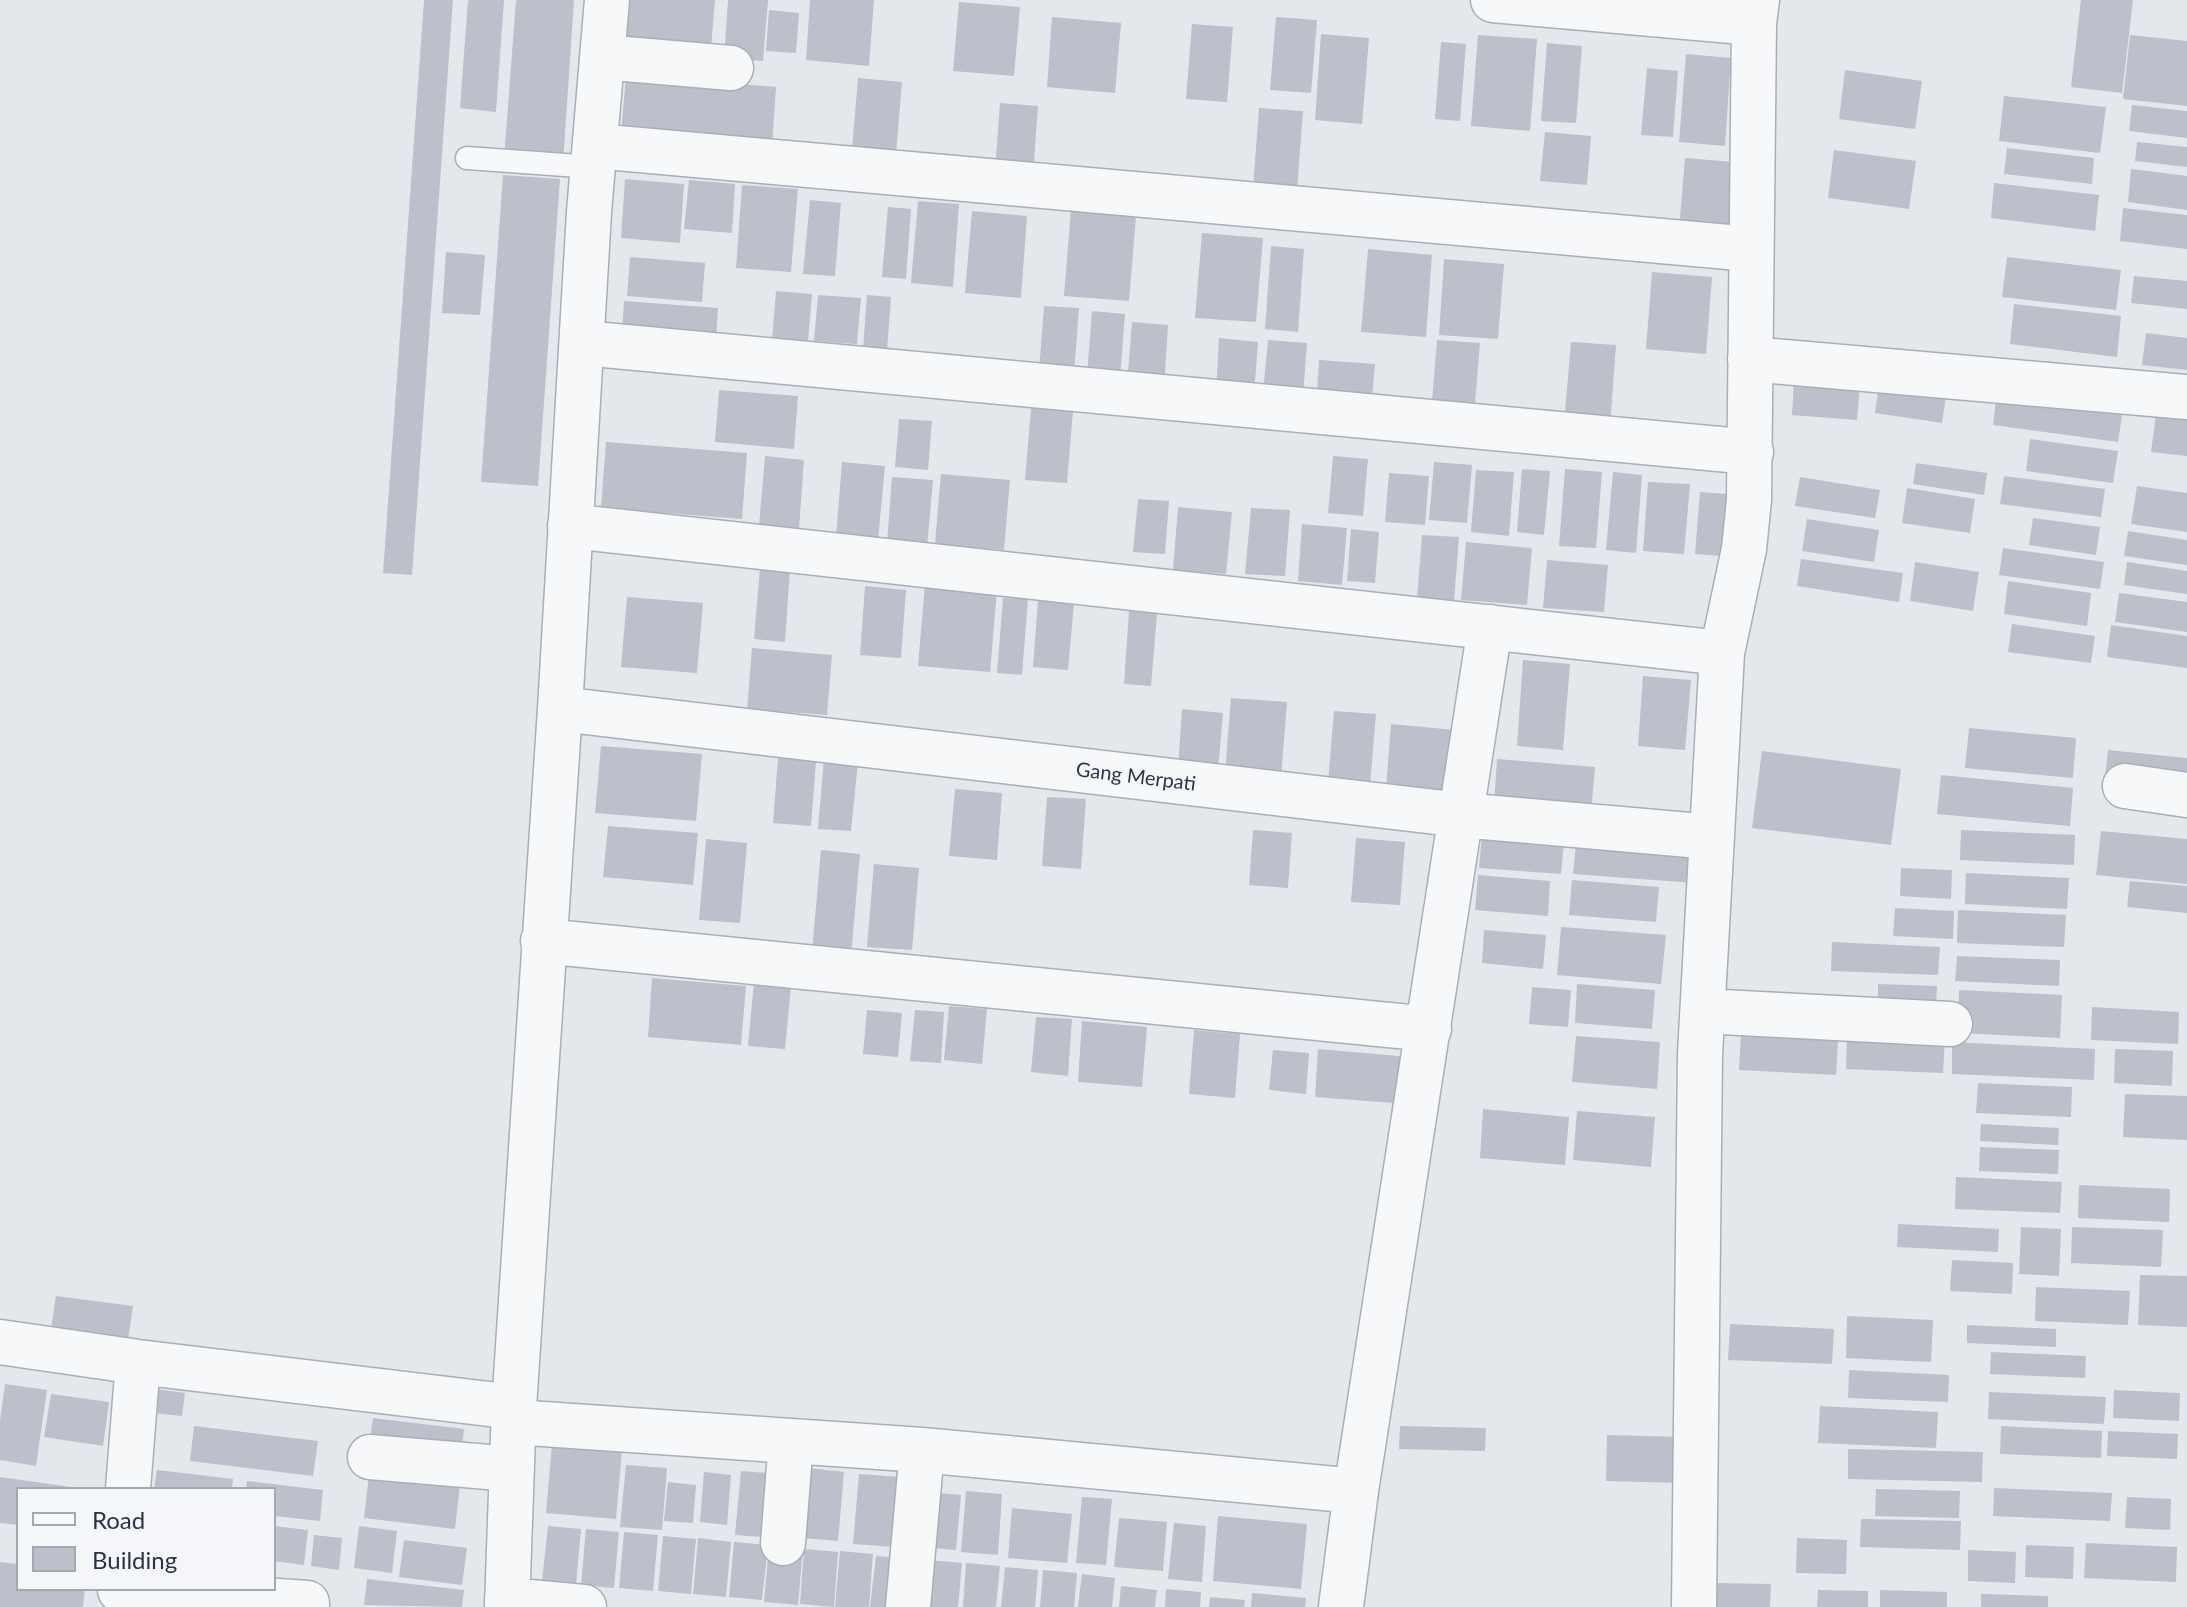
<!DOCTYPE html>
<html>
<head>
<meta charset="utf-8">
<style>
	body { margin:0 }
	#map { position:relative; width:2187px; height:1607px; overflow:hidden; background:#e4e7ec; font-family:Lato,sans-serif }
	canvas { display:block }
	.legend { position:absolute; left:16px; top:1487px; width:260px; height:104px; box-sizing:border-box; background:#f4f6f9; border:2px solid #a4a8b1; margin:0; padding:10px 14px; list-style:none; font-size:24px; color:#2b3445 }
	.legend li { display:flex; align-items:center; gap:16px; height:40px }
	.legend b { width:40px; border:2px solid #a4a8b1 }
</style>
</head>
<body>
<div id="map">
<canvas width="2187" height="1607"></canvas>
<ul class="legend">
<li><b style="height:10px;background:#f7f8fa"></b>Road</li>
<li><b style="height:22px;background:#bbc0ca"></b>Building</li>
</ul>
</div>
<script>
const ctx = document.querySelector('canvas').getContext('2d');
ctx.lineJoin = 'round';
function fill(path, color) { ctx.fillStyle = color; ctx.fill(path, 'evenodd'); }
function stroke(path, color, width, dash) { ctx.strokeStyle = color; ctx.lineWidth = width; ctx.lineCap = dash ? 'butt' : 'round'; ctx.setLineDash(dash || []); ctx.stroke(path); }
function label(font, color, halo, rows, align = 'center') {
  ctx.font = font + ' Lato,sans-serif'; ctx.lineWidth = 6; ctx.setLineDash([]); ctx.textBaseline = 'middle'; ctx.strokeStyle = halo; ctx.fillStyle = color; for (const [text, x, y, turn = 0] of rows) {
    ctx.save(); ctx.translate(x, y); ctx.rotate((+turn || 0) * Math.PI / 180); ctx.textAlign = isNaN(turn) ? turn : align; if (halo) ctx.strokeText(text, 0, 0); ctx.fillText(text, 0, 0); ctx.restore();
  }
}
fill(new Path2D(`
	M424 0H453L412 575 383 573Z
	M468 0H504L496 112 460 108Z
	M516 0H574L563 163 504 159Z
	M620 0H715L711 48 617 40Z
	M728 0H768L763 61 724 58Z
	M810 0H874L869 66 806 60Z
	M2081 0H2133L2122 93 2071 87Z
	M959 2 1020 7 1014 76 953 71Z
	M769 10 799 13 796 53 766 51Z
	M1052 17 1121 23 1115 93 1047 87Z
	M1276 17 1317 20 1311 93 1270 90Z
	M1192 24 1233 27 1227 102 1186 99Z
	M1321 34 1369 38 1362 124 1315 120Z
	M1478 35 1537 39 1530 131 1471 126Z
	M2130 35 2187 41V106L2123 99Z
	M1441 42 1466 44 1460 121 1435 119Z
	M1547 43 1582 46 1576 123 1541 121Z
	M1686 54 1731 58 1725 146 1679 142Z
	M1647 68 1678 71 1673 137 1641 135Z
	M1845 70 1922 81 1915 129 1839 119Z
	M626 75 776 87 772 147 621 135Z
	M858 78 902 82 895 165 851 161Z
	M2004 96 2106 107 2100 153 1999 141Z
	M1000 103 1038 106 1033 174 995 171Z
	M2132 105 2187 111V138L2129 131Z
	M1259 108 1303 111 1297 191 1253 188Z
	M1545 132 1591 136 1587 185 1540 181Z
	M2137 142 2187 147V167L2135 161Z
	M2007 148 2094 158 2092 184 2004 174Z
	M1834 150 1916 161 1909 209 1828 198Z
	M1685 158 1733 162 1728 234 1679 230Z
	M2131 169 2187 176V210L2128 202Z
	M503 175 560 179 538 486 481 482Z
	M625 179 684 184 680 243 621 238Z
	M689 180 735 184 732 233 684 229Z
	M1994 183 2099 195 2095 231 1991 218Z
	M742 185 798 189 791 272 736 268Z
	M810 200 841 203 835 276 803 274Z
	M918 201 959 204 953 287 911 283Z
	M888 207 911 209 906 279 882 277Z
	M2123 208 2187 215V249L2120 241Z
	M1071 210 1136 216 1129 301 1064 296Z
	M972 211 1027 216 1021 298 965 293Z
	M1202 233 1263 238 1256 322 1195 318Z
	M1271 246 1304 249 1298 332 1265 329Z
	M1368 249 1432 255 1426 337 1361 332Z
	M446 252 485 255 480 315 442 313Z
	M630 257 705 263 702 302 627 296Z
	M2007 257 2121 270 2116 310 2002 297Z
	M1444 259 1504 264 1498 339 1439 335Z
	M1652 272 1712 277 1706 354 1646 349Z
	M2134 276 2187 281V309L2131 303Z
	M776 291 812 294 807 353 771 351Z
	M818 295 861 298 857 344 814 341Z
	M867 295 891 297 887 351 863 349Z
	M624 301 718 308 716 342 622 335Z
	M2014 304 2121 316 2117 357 2010 344Z
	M1044 306 1079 308 1074 374 1039 371Z
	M1092 311 1125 314 1120 379 1087 376Z
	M1132 322 1168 325 1164 388 1127 385Z
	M2146 333 2187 338V370L2142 365Z
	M1219 338 1258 342 1254 395 1216 392Z
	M1268 340 1307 343 1303 396 1263 393Z
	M1437 340 1480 343 1475 404 1432 401Z
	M1571 342 1616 345 1610 427 1564 423Z
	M1319 360 1375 364 1372 399 1317 394Z
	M1880 378 1947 389 1942 423 1875 413Z
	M1794 379 1860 384 1857 420 1792 415Z
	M719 390 798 396 794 449 715 442Z
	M1997 391 2123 409 2118 442 1993 425Z
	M2157 406 2187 410V456L2151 452Z
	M1031 408 1073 411 1067 483 1025 480Z
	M899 419 932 421 928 470 895 467Z
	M2030 439 2118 451 2113 483 2026 471Z
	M606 442 747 453 742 519 601 508Z
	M765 456 804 460 799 529 759 526Z
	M1333 456 1368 459 1363 516 1328 513Z
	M842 462 885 466 878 540 836 537Z
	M1434 462 1472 465 1467 523 1429 520Z
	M1916 463 1987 473 1984 495 1913 484Z
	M1522 469 1550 471 1544 535 1517 532Z
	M1565 469 1602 472 1596 548 1559 546Z
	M1476 470 1514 472 1509 536 1471 532Z
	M1613 472 1642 475 1636 553 1606 550Z
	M1389 473 1429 476 1425 525 1385 522Z
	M941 474 1010 480 1004 550 935 544Z
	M2004 476 2105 489 2101 517 2000 504Z
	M892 477 933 480 927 547 887 543Z
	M1800 477 1880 490 1875 518 1795 506Z
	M1648 482 1690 484 1684 554 1643 551Z
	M2137 486 2187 493V532L2131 524Z
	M1907 488 1975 499 1970 533 1902 523Z
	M1700 492 1728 494 1723 556 1695 554Z
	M1138 499 1169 501 1165 554 1133 552Z
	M1178 507 1232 512 1226 574 1173 570Z
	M1251 508 1290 510 1285 576 1245 574Z
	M2033 518 2100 527 2096 555 2029 545Z
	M1807 519 1879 530 1874 562 1802 551Z
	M1302 524 1347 528 1342 585 1298 581Z
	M1351 529 1379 532 1375 583 1347 581Z
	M2128 531 2187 540V565L2124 556Z
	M1422 535 1459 537 1454 601 1417 598Z
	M1466 542 1532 548 1527 605 1461 600Z
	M2003 548 2104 562 2100 589 1999 575Z
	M1801 559 1903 573 1899 602 1797 586Z
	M1547 560 1608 565 1604 612 1543 608Z
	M1915 562 1979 572 1973 611 1910 601Z
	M2127 562 2187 571V594L2124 585Z
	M760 568 790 570 785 642 754 639Z
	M2008 581 2091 593 2087 626 2004 614Z
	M925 584 997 590 990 672 918 666Z
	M865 586 906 590 901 658 860 655Z
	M2119 593 2187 602V632L2115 622Z
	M627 597 703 603 697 673 621 667Z
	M1003 598 1028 599 1022 675 997 673Z
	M1038 600 1074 603 1068 670 1033 667Z
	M1129 611 1157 614 1151 686 1124 684Z
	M2012 624 2095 636 2091 663 2008 652Z
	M2111 625 2187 636V668L2107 657Z
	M752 648 832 655 827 715 747 709Z
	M1523 660 1570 664 1563 750 1517 746Z
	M1643 676 1691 680 1685 750 1638 746Z
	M1231 698 1287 702 1281 778 1225 773Z
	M1182 709 1223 713 1218 771 1178 768Z
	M1334 711 1376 714 1370 785 1328 782Z
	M1391 724 1456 730 1451 793 1386 788Z
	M1969 728 2076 738 2073 778 1965 768Z
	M601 746 702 754 696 821 595 813Z
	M2108 750 2187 758V787L2105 779Z
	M1762 751 1901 769 1891 845 1752 828Z
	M778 758 816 761 811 826 773 823Z
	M824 759 858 762 851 831 818 829Z
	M1497 759 1595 767 1591 813 1494 805Z
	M1941 775 2073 788 2070 826 1937 814Z
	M955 789 1002 793 997 860 949 856Z
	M1047 797 1086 799 1081 869 1042 866Z
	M608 826 698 833 693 885 603 877Z
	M1253 830 1292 833 1288 888 1249 885Z
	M1961 830 2075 835 2074 865 1960 860Z
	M2101 831 2187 839V884L2096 875Z
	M1482 834 1564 841 1561 874 1479 868Z
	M1356 838 1405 842 1400 905 1351 902Z
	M706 839 747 843 740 923 699 920Z
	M1576 844 1697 854 1694 883 1573 874Z
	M821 850 860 854 851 956 812 952Z
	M874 864 919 868 912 950 867 947Z
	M1901 868 1952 870 1951 899 1900 896Z
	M1966 873 2069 878 2067 909 1965 904Z
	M1478 875 1550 881 1548 916 1475 910Z
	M1572 880 1659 887 1656 922 1569 915Z
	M2130 881 2187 886V913L2127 907Z
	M1895 908 1954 911 1953 939 1893 936Z
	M1958 910 2066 915 2064 947 1957 943Z
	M1561 927 1666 935 1661 984 1557 975Z
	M1484 930 1546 935 1543 969 1482 963Z
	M1832 942 1940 947 1938 975 1831 971Z
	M1957 956 2060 960 2059 986 1955 981Z
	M652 978 746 986 741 1045 648 1037Z
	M754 982 791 985 785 1049 748 1046Z
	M1577 984 1655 990 1652 1029 1575 1023Z
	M1878 984 1937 986 1936 1006 1878 1003Z
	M1532 987 1571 990 1568 1027 1529 1024Z
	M1959 990 2062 995 2060 1038 1958 1033Z
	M949 1006 987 1009 982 1064 944 1060Z
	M2092 1007 2179 1012 2178 1044 2091 1040Z
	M867 1010 902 1013 898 1057 863 1054Z
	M915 1010 944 1012 941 1063 910 1061Z
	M1036 1017 1072 1019 1068 1076 1031 1072Z
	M1082 1021 1147 1027 1142 1087 1078 1082Z
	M1194 1030 1240 1034 1235 1098 1189 1094Z
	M1741 1035 1838 1039 1836 1075 1739 1070Z
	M1847 1035 1945 1039 1943 1073 1846 1069Z
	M1576 1036 1660 1042 1657 1089 1572 1082Z
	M1952 1042 2095 1049 2094 1080 1952 1074Z
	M1318 1049 1410 1057 1406 1104 1315 1097Z
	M2115 1049 2173 1051 2172 1086 2114 1083Z
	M1273 1050 1309 1053 1306 1094 1269 1090Z
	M1978 1083 2072 1087 2071 1117 1976 1113Z
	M2125 1094 2187 1096V1140L2123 1137Z
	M1483 1109 1569 1117 1565 1165 1480 1158Z
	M1577 1111 1655 1117 1651 1167 1573 1160Z
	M1981 1124 2059 1128 2058 1145 1980 1141Z
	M1980 1147 2059 1150 2058 1174 1979 1171Z
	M1956 1177 2062 1182 2060 1213 1955 1209Z
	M2079 1185 2170 1189 2169 1222 2078 1218Z
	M1898 1224 1999 1229 1998 1252 1897 1247Z
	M2021 1227 2061 1229 2059 1276 2019 1274Z
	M2072 1227 2163 1230 2161 1267 2071 1263Z
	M1952 1260 2013 1263 2012 1294 1950 1291Z
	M2140 1275 2187 1276V1327L2138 1325Z
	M2036 1287 2130 1291 2128 1325 2035 1321Z
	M56 1296 133 1306 127 1347 50 1336Z
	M1847 1316 1933 1320 1931 1362 1846 1358Z
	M1730 1324 1834 1329 1832 1364 1728 1360Z
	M1967 1325 2056 1329V1347L1967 1343Z
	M1991 1352 2086 1356 2085 1378 1990 1374Z
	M1849 1370 1949 1375 1948 1402 1848 1398Z
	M5 1384 47 1390 36 1466 0 1460V1421Z
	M155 1389 185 1393 182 1416 152 1413Z
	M2114 1390 2180 1393 2179 1421 2113 1418Z
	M1989 1392 2106 1397 2104 1424 1988 1419Z
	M51 1394 109 1402 103 1446 44 1437Z
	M1820 1406 1938 1412 1936 1448 1818 1443Z
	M373 1418 464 1429 461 1458 369 1447Z
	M194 1426 318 1441 313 1476 190 1461Z
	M1400 1426 1486 1428 1485 1451 1399 1449Z
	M2001 1426 2102 1431 2101 1458 2000 1454Z
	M2108 1431 2178 1434 2177 1459 2107 1456Z
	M1607 1435 1683 1437 1681 1483 1606 1481Z
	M552 1444 622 1450 616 1519 546 1513Z
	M1848 1449 1983 1452 1982 1482 1848 1479Z
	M626 1465 667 1468 662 1530 620 1527Z
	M808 1468 844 1472 838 1541 802 1538Z
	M157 1470 233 1479 232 1489H154Z
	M741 1471 780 1474 775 1538 735 1535Z
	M704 1472 731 1475 727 1525 700 1522Z
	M369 1474 460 1485 455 1529 364 1518Z
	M859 1474 914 1478 908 1548 853 1544Z
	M0 1477 71 1487 70 1489H18V1525L0 1523Z
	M247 1481 323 1490 320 1521 274 1516V1489H246Z
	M668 1482 696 1485 693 1523 664 1521Z
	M1994 1488 2112 1493 2110 1521 1993 1516Z
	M1876 1489 1960 1491 1959 1518 1875 1516Z
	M966 1491 1002 1494 998 1555 961 1552Z
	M928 1492 961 1495 956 1550 923 1547Z
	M1082 1497 1112 1499 1106 1565 1076 1563Z
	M2127 1497 2171 1499 2170 1530 2125 1528Z
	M1012 1508 1072 1514 1067 1563 1008 1558Z
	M1218 1516 1307 1524 1301 1589 1213 1581Z
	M1119 1518 1167 1522 1163 1571 1114 1567Z
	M1861 1519 1961 1521 1960 1550 1860 1547Z
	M1174 1523 1206 1526 1202 1582 1168 1579Z
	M274 1526 308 1530 304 1565 274 1561Z
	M359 1526 397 1531 392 1573 354 1568Z
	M548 1526 581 1529 576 1584 542 1581Z
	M586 1529 619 1532 614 1588 581 1585Z
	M624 1532 658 1535 653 1591 619 1588Z
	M314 1535 342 1538 339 1570 311 1566Z
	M663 1536 696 1539 691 1594 658 1591Z
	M698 1538 731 1542 726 1597 693 1594Z
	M1797 1538 1847 1540 1846 1574 1796 1573Z
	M404 1540 467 1548 462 1585 399 1577Z
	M734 1542 768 1545 762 1600 729 1597Z
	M2086 1543 2177 1547 2176 1582 2084 1578Z
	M2026 1545 2074 1547 2073 1579 2025 1577Z
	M769 1546 803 1549 798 1605 764 1602Z
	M804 1549 838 1552 834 1607 800 1604Z
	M1968 1550 2016 1552 2015 1583 1968 1581Z
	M840 1551 873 1554 869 1607H835Z
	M876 1556 909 1559 904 1607H870Z
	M928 1560 962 1563 958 1607H924Z
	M0 1562 18 1564V1589H85L83 1607H0Z
	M966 1563 1000 1566 996 1607H963Z
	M1005 1567 1038 1570 1035 1607H1001Z
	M1043 1570 1077 1573 1074 1607H1040Z
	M1082 1574 1115 1578 1112 1607H1078Z
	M367 1579 464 1590 462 1607 364 1605Z
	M1715 1583 1771 1584 1770 1607H1714Z
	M1121 1586 1157 1590 1155 1607H1119Z
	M1166 1589 1201 1592 1200 1607H1165Z
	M1818 1590 1868 1591V1607H1817Z
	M1880 1590 1947 1592V1607H1880Z
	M1252 1593 1306 1598 1305 1607H1251Z
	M1981 1594 2048 1596V1607H1981Z
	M1210 1597 1245 1600 1244 1607H1209Z`), '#bbc0ca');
const lane = new Path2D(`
	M467 158 593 167`);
const street = new Path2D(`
	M1493 0 1754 23
	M602 57 731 68
	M595 146 1751 249
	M583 343 1751 452
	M1750 359 2187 397
	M570 526 1722 653
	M560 709 1461 815 1712 837
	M2125 786 2187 795
	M543 941 1429 1029
	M1703 1011 1950 1024
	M0 1342 138 1362 514 1407
	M514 1422 922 1450 1356 1491
	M370 1457 512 1469
	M128 1489 138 1362
	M783 1543 791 1441
	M120 1590 307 1603
	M507 1600 584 1607
	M507 1607 514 1407 560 709 589 212 607 0
	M908 1607 922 1450
	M1341 1607 1356 1491 1490 627
	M1694 1607 1700 1054 1722 653 1744 549 1749 500 1754 23 1757 0`);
stroke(lane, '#a9aeb7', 25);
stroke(street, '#a9aeb7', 47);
stroke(lane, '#f7f8fa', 22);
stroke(street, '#f7f8fa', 44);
label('20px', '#2b3445', '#f4f6f9', [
	["Gang Merpati",1136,777,7]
]);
</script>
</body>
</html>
